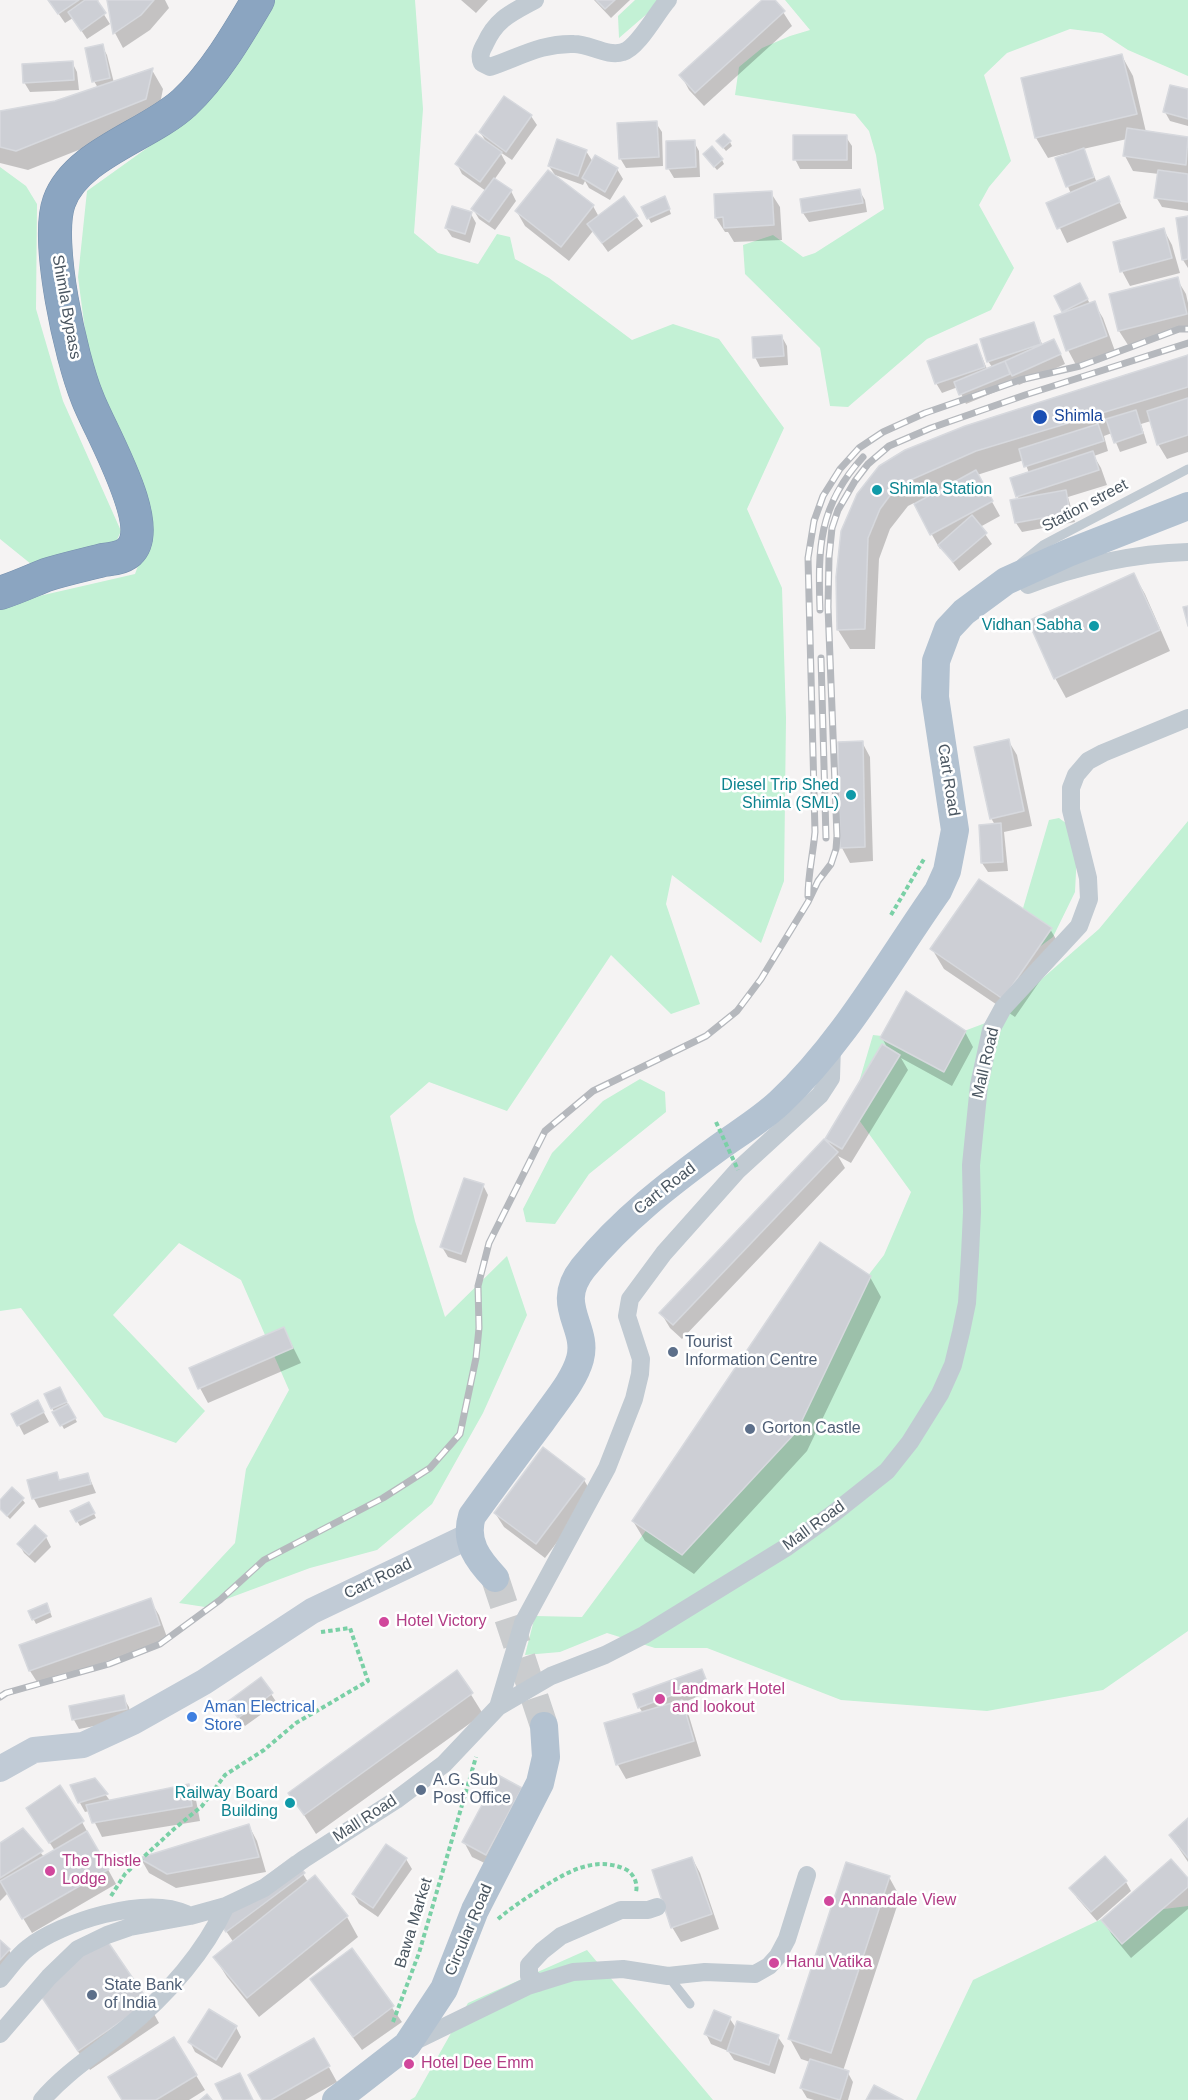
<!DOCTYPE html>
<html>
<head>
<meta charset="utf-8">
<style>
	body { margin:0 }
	canvas { display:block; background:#f5f3f3 }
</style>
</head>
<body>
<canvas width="1188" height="2100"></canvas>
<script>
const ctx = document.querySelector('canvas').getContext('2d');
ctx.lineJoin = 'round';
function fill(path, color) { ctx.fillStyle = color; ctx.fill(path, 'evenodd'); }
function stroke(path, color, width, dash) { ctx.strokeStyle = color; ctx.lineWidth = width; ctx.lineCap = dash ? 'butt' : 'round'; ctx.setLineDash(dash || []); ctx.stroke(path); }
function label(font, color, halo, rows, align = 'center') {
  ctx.font = font + ' Helvetica,sans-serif'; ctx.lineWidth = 5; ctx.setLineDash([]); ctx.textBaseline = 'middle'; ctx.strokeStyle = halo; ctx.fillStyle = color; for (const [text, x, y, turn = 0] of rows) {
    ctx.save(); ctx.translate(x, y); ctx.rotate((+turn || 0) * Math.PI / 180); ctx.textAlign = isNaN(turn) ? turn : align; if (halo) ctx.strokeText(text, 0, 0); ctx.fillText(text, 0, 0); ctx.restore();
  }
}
fill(new Path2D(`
	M267 0H415L423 109 414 233 438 253 478 264 497 234 510 237 515 259 549 278 632 340 673 324 719 339 784 428 747 509 782 588 786 718 784 881 761 943 672 875 666 904 700 1004 671 1014 611 955 507 1111 429 1082 390 1116 415 1221 445 1317 507 1256 527 1315 483 1413 432 1504 377 1550 310 1568 205 1607 179 1603 235 1543 246 1469 289 1390 241 1280 179 1243 113 1315 205 1411 176 1443 104 1417 21 1308 0 1311V605L135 574 151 530 92 384 78 277 87 191 175 128Z
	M635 0H663L619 38 618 16Z
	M785 0H1188V76L1128 50 1102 33 1070 29 1007 53 984 75 1011 161 989 187 979 205 1014 268 991 310 927 339 848 407 830 406 820 348 745 274 743 245 773 235 803 257 815 253 884 209 876 155 869 131 855 114 735 95 739 67 762 48 790 36 810 30Z
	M0 167 26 186 37 204 36 309 63 401 121 531 113 549 31 564 0 539Z
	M1059 818 1078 832 1075 892 1053 937 1016 964 1021 915 1049 820Z
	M1188 821V1631L1103 1690 987 1711 841 1700 707 1648H655L607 1633 560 1652 525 1655 535 1616 582 1617 656 1517 796 1369 884 1255 911 1192 851 1109 873 1035 935 1042 996 1019 1099 929Z
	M640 1079 665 1092 666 1112 589 1174 555 1224 526 1222 523 1209 552 1153 603 1101Z
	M1188 1906V2100H916L973 1980 1108 1916Z
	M587 1950 713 2100H410L415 2097 468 2003Z`), '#c3f1d5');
fill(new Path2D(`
	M49 0H99L96 2 110 24 87 39 73 18 65 23Z
	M106 0H165L169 8 150 30 123 48 115 33 108 0Z
	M461 0H488L476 13Z
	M594 0H630L611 18Z
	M764 0H773L783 12 792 26 704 106 689 90 681 75Z
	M102 46 107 55 114 83 152 70 163 89 157 119 28 170 0 163V112L55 102 98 88 94 81Z
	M1122 56 1133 76 1146 132 1188 138V211L1162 207 1156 197 1159 174 1133 171 1125 156 1127 139 1083 149 1097 183 1108 178 1127 218 1067 243 1048 203 1071 194 1057 159 1068 155 1067 153 1048 158 1036 138 1023 79Z
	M72 62 77 72 79 90 30 92 24 82Z
	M1188 91V126L1170 121 1165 112Z
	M531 116 537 125 512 160 500 152 506 163 494 180 511 191 516 201 495 230 479 219 473 209 486 191 462 174 457 164 487 143 480 132Z
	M656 123 662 132 663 166 626 168 620 158Z
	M846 137 852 146V169H800L795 159Z
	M694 142 699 151 700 177 674 178 668 168Z
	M730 142 732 146 726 151 721 145Z
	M586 151 593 162 617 169 623 179 610 200 589 188 585 181 583 185 555 175 549 166Z
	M707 158 722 160 724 164 717 170Z
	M859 190 865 200 867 212 809 222 803 213Z
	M771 193 780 207 782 240 734 242 728 232H725L716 218Z
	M623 198 643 226 608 252 593 231 569 261 525 226 517 212 593 206 599 217Z
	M667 203 671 214 651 223 643 207Z
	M471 214 476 223 470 243 452 237 446 228Z
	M1188 218V268L1183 260Z
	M1164 230 1172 245 1180 273 1130 286 1122 271Z
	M1177 279 1186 294 1188 303V330L1128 345 1119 331 1111 295Z
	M1085 294 1090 304 1094 303 1103 318 1115 351 1076 365 1068 350 1064 314 1056 296Z
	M1033 323 1043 346 1059 350 1065 364 1019 385 1017 383 966 404 958 387 942 393 936 383 977 345 987 369 992 367 988 361Z
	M782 337 787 346 788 365 760 367 755 357Z
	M1188 357V452L1167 459 1158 444 1151 421 1141 424 1147 443 1120 452 1112 433 1104 436 1108 451 1094 456 1101 468 1107 485 1068 497 1075 522 1022 532 1016 523 1012 501 1020 500 1017 496 1029 473 1024 460 977 475 1000 516 980 527 992 544 959 571 942 548 940 549 914 503 908 506 890 529 879 559 875 649H850L838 630 843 532 965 427 1028 406Z
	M1134 575 1145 594 1170 651 1066 698 1055 678Z
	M1008 740 1017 755 1032 826 1004 832 1008 871 988 872 982 863 995 825 991 818Z
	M862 742 870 757 873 861 850 863 842 848Z
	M1050 929 1062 949 1015 1017 944 969 932 949Z
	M965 1032 973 1047 952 1086 901 1058 908 1070 851 1163 838 1156 845 1168 682 1339 670 1328 661 1313 830 1145 826 1139 888 1049 882 1038Z
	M483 1185 488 1195 466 1263 448 1257 442 1247Z
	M870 1277 881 1297 807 1451 694 1574 645 1541 633 1521Z
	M284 1329 301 1363 208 1403 200 1388Z
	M62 1393 77 1422 64 1429 52 1408Z
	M43 1411 49 1422 24 1435 13 1414Z
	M56 1474 60 1481 88 1474 96 1493 39 1508 34 1499 29 1481Z
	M584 1480 593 1495 545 1558 504 1527 495 1513Z
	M22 1499 25 1503 10 1519 0 1509V1502Z
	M89 1503 96 1518 80 1526 72 1512Z
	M46 1537 51 1547 35 1563 24 1553 19 1544Z
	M150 1600 159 1615 168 1640 39 1685 30 1671Z
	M49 1609 52 1617 36 1624 30 1612Z
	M702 1670 712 1691 682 1703 689 1716 701 1756 626 1779 618 1765 606 1724 643 1713 639 1707Z
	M457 1672 483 1714 316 1834 290 1793Z
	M271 1694 277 1703 245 1726 235 1712Z
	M123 1697 129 1707 131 1719 79 1729 74 1720Z
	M498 1777 529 1804 495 1868 472 1857 464 1842Z
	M94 1779 111 1802 188 1786 196 1800 200 1821 102 1837 89 1811 85 1812 80 1803 72 1785Z
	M1188 1820V1862L1170 1835Z
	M82 1822 116 1884 32 1933 8 1893 0 1901V1845L23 1830 44 1857 55 1851 37 1823Z
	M249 1826 257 1841 266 1872 176 1888 149 1873 141 1859Z
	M692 1858 700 1873 719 1929 681 1942 672 1927Z
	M406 1859 412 1869 378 1917 359 1904 353 1894Z
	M303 1874 308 1882 314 1877 347 1917 358 1937 259 2017 227 1977 215 1958 234 1943 216 1916Z
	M889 1877 900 1897 843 2071 848 2073 853 2082 848 2100H814L807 2098 801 2088 810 2062 801 2059 790 2039Z
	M1188 1881V1909L1131 1958 1112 1935 1103 1920Z
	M1126 1882 1131 1891 1097 1921 1077 1898 1071 1888Z
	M0 1942 9 1950 17 1965 0 1984Z
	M352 1950 402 2022 362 2050 321 1994Z
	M37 1988 148 2003 159 2023 90 2070Z
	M730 2019 736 2028 778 2037 784 2046 775 2074 734 2060 728 2051 711 2044 706 2034Z
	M236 2027 241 2037 222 2068 195 2052 190 2042Z
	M174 2039 205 2090 189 2100H123Z
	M314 2040 337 2082 305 2100H264Z`), '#0003');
const building = new Path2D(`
	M48 0H79L58 14Z
	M85 0H97L106 13 81 31 68 12Z
	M107 0H154L141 15 113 34Z
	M596 0H615L605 9Z
	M762 0H775L785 11 695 93 679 75Z
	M103 44 110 78 92 82 85 48Z
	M1122 54 1137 114 1035 138 1021 78Z
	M73 61 74 80 23 83 22 64Z
	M153 68 146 99 16 151 0 147V111L55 101Z
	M1170 85 1188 89V119L1163 112Z
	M504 96 532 115 506 152 479 132Z
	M657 121 659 157 619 159 617 123Z
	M1127 128 1188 137 1186 165 1123 156Z
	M476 134 502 152 480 182 455 164Z
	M724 134 731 141 723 148 716 141Z
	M793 135H847V160H793Z
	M557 139 587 150 578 176 548 166Z
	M695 140 696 167 666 169V141Z
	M712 146 723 159 714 167 703 154Z
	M1084 148 1094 177 1066 187 1055 158Z
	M595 155 618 168 605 192 582 178Z
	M548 170 594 205 561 247 515 211Z
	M1158 170 1188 174V202L1154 198Z
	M1109 176 1120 202 1057 229 1046 203Z
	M494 178 512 190 489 222 471 209Z
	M860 189 863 203 802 213 800 199Z
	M772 191 774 225 724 228 723 217 715 218 714 194Z
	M624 196 638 216 602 243 587 224Z
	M665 196 670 209 647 219 641 207Z
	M452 206 472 212 465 234 445 228Z
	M1188 216V259L1182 260 1176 218Z
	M1164 228 1172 258 1120 272 1113 242Z
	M1178 277 1187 314 1118 331 1109 294Z
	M1080 283 1088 299 1062 312 1054 296Z
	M1095 301 1107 336 1066 351 1054 316Z
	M1034 322 1041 344 987 362 980 339Z
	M782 335 784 356 753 358 752 337Z
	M1054 339 1061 354 1012 376 1005 361Z
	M977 344 985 367 935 384 927 361Z
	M1188 355V387L976 451 897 486 880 509 868 538 865 629 837 630 836 577 841 531 857 494 879 466 905 450 965 426Z
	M1005 361 1010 374 959 395 954 382Z
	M1188 398V435L1157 445 1147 411Z
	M1136 410 1143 433 1114 443 1106 419Z
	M1098 424 1104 441 1024 467 1019 449Z
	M1093 451 1099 470 1016 497 1010 478Z
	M976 470 993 501 930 535 914 504Z
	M1066 490 1070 513 1015 523 1010 500Z
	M972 515 987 533 953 562 938 545Z
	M1134 573 1160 630 1054 679 1028 621Z
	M1188 606V626L1183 607Z
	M1009 739 1024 811 990 819 974 747Z
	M863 741 865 847 840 848 838 742Z
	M1001 823 1003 862 981 863 979 825Z
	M979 879 1052 928 1003 999 930 949Z
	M906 991 966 1031 944 1072 880 1038Z
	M882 1044 900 1055 842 1149 825 1139Z
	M824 1139 838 1152 673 1325 659 1313Z
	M464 1178 484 1184 461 1254 440 1247Z
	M820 1242 871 1276 797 1431 682 1555 632 1521Z
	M284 1327 293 1348 198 1389 189 1368Z
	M60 1387 67 1402 51 1409 44 1394Z
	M38 1400 44 1412 17 1426 11 1414Z
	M68 1404 76 1418 60 1426 52 1412Z
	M543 1447 585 1479 536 1544 494 1513Z
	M57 1472 59 1480 88 1473 91 1484 32 1499 27 1480Z
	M12 1487 24 1498 7 1516 0 1509V1500Z
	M89 1502 95 1513 76 1522 70 1511Z
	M35 1525 47 1536 29 1555 17 1544Z
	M151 1598 160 1625 29 1671 19 1645Z
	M47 1603 50 1612 32 1620 28 1611Z
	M702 1669 707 1682 638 1708 633 1694Z
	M457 1670 473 1693 304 1815 288 1793Z
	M261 1677 273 1693 238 1718 227 1702Z
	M124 1695 127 1709 72 1720 69 1706Z
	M682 1700 694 1741 616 1765 604 1723Z
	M498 1775 522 1788 486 1855 462 1842Z
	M95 1778 108 1794 78 1803 70 1785Z
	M189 1784 192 1806 92 1823 86 1805Z
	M60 1785 84 1821 49 1843 26 1808Z
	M1188 1818V1858L1169 1835Z
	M249 1824 259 1857 167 1874 139 1858Z
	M23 1828 43 1851 0 1878V1843Z
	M87 1831 109 1869 22 1919 0 1881Z
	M386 1844 407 1858 373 1908 352 1894Z
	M1105 1856 1127 1881 1091 1912 1069 1888Z
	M292 1857 305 1873 226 1932 214 1916Z
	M692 1857 712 1914 671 1928 652 1870Z
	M1171 1859 1188 1878V1887L1122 1944 1101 1920Z
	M846 1862 890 1876 831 2053 788 2039Z
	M315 1875 348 1916 247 1998 213 1957Z
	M106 1939 149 2002 78 2051 35 1987Z
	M0 1940 10 1949 0 1960Z
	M352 1948 394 2006 353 2037 310 1979Z
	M209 2009 237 2026 216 2060 188 2042Z
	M714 2010 731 2017 721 2041 704 2034Z
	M737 2021 779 2035 769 2065 727 2051Z
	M174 2037 197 2075 156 2100H122L108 2077Z
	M314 2038 330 2066 271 2100H262L248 2075Z
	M810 2059 849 2071 840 2100 800 2088Z
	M240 2073 253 2100H223L215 2084Z
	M874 2085 903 2100H866Z
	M207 2094 212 2100H200Z`);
fill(building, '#cdcfd5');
stroke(building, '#d7d9de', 1.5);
stroke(new Path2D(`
	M495 1578 544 1726`), '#caccce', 28, [28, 14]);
const highway = new Path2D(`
	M0 593C16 588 31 581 46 575 65 569 84 565 103 560 112 559 122 558 129 552 158 526 98 428 87 397 71 358 45 241 59 202 76 154 148 136 184 103 214 75 238 34 258 0`);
stroke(highway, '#7690ad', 34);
stroke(new Path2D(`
	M891 915 924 859
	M111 1896 125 1874 174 1829 202 1806 225 1775 264 1750 296 1723 368 1681 350 1628 321 1632
	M498 1919C512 1907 528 1897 543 1887 569 1871 595 1856 625 1869 634 1873 638 1884 636 1892
	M393 2022 419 1953 476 1757`), '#7ad0a6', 4, [4.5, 3]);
stroke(new Path2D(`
	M1021 563 1043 545 1058 537 1188 469
	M668 1976 690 2004`), '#c1cad2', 9);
stroke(new Path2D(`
	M535 0C511 13 496 19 485 44 481 51 479 56 482 63L490 67C520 57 541 43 574 44 590 44 607 57 623 52 638 48 657 12 668 0
	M1028 585C1076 566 1137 553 1188 552
	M498 1707 523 1623 607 1468 634 1399 640 1374 641 1359 627 1316 630 1299 664 1253 738 1170 820 1095 831 1078 832 1046
	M0 1979C9 1969 17 1956 28 1948 61 1922 146 1895 186 1914
	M538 1983 529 1976V1965L542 1951 561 1936 621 1910H648L657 1907
	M0 2034 49 1977 78 1949 107 1935 130 1927 190 1916 226 1906 264 1888 304 1859 396 1800 444 1764 498 1707 551 1676 605 1655 644 1635 787 1547 834 1513 887 1471 910 1442 940 1394 953 1365 961 1332 967 1303 970 1255 972 1212 971 1165 979 1085 991 1030 1003 1008 1079 926 1089 899 1088 878 1071 810V788L1076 775 1088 761 1103 753 1188 718
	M411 2043 528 1986 573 1972 623 1969 668 1976 705 1972 755 1974 769 1966 778 1956 787 1939 807 1875
	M42 2100C65 2073 94 2055 122 2032 165 1997 202 1957 226 1906`), '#c1cad2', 18);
stroke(new Path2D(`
	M0 1769 34 1750 83 1745 133 1722 204 1682 312 1611 469 1536`), '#c1cbd6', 26);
stroke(new Path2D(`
	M495 1578C478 1560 464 1542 472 1516 495 1484 518 1453 542 1421 555 1402 574 1381 580 1359 589 1326 553 1306 583 1268 622 1220 669 1184 718 1148 739 1133 762 1119 780 1102 844 1042 888 962 938 891L947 871 955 830 935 697 936 661 948 629 964 612 1006 581 1068 553 1188 506
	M336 2100 407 2045 444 1989 475 1910 540 1783 546 1757 544 1726`), '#b3c2d1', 28);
stroke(highway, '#8ba5c1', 33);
const rail = new Path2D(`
	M820 610C818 548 818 506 863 457
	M821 658 826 838
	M808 896C808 875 813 854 815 832L808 558 814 521 823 496 840 469 859 448 883 432 925 413 1020 380 1080 366 1179 329H1188
	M0 1697 6 1693 109 1664 160 1644 220 1600 264 1560 383 1498 430 1468 460 1434 476 1358 479 1328 478 1286 489 1243 545 1131 593 1091 706 1036 737 1011 761 979 808 902 818 881 831 864 836 849 837 836 828 607 829 557 832 528 838 510 855 481 868 464 889 446 931 428 1025 395 1188 343`);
stroke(rail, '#b5b8bd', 7);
stroke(rail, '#fff', 4.5, [14]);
stroke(new Path2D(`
	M716 1122 738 1170`), '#7ad0a6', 4, [4.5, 3]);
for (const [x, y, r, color] of [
	[1040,417,8,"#1a4fb4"],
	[877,490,6,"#0f9aa8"],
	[1094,626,6,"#0f9aa8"],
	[851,795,6,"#0f9aa8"],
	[673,1352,6,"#5c6f8a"],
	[750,1429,6,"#5c6f8a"],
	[384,1622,6,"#d1479c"],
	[660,1699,6,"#d1479c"],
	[192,1717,6,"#3f7fe0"],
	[421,1790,6,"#5c6f8a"],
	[290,1803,6,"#0f9aa8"],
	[50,1871,6,"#d1479c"],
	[829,1901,6,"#d1479c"],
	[774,1963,6,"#d1479c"],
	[92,1995,6,"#5c6f8a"],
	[409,2064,6,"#d1479c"]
]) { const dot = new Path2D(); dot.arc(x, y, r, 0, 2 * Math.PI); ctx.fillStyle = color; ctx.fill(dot); stroke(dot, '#fff', 2); }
label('16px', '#4a5661', '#fff', [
	["Shimla Bypass",66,307,80],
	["Station street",1085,506,-28],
	["Cart Road",948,780,81],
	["Mall Road",986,1063,-77],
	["Cart Road",665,1189,-38],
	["Mall Road",814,1526,-36],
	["Cart Road",378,1579,-26],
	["Mall Road",365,1819,-33],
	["Bawa Market",414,1923,-73],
	["Circular Road",469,1930,-67]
]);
label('16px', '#164399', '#fff', [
	["Shimla",1054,417]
], 'left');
label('16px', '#0d838f', '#fff', [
	["Shimla Station",889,490,"left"],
	["Vidhan Sabha",1082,626],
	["Diesel Trip Shed",839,786],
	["Shimla (SML)",839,804],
	["Railway Board",278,1794],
	["Building",278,1812]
], 'right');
label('16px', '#4e5e75', '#fff', [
	["Tourist",685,1343],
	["Information Centre",685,1361],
	["Gorton Castle",762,1429],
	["A.G. Sub",433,1781],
	["Post Office",433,1799],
	["State Bank",104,1986],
	["of India",104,2004]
], 'left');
label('16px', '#b23c85', '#fff', [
	["Hotel Victory",396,1622],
	["Landmark Hotel",672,1690],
	["and lookout",672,1708],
	["The Thistle",62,1862],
	["Lodge",62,1880],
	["Annandale View",841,1901],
	["Hanu Vatika",786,1963],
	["Hotel Dee Emm",421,2064]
], 'left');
label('16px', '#366cbe', '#fff', [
	["Aman Electrical",204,1708],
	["Store",204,1726]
], 'left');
</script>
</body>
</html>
